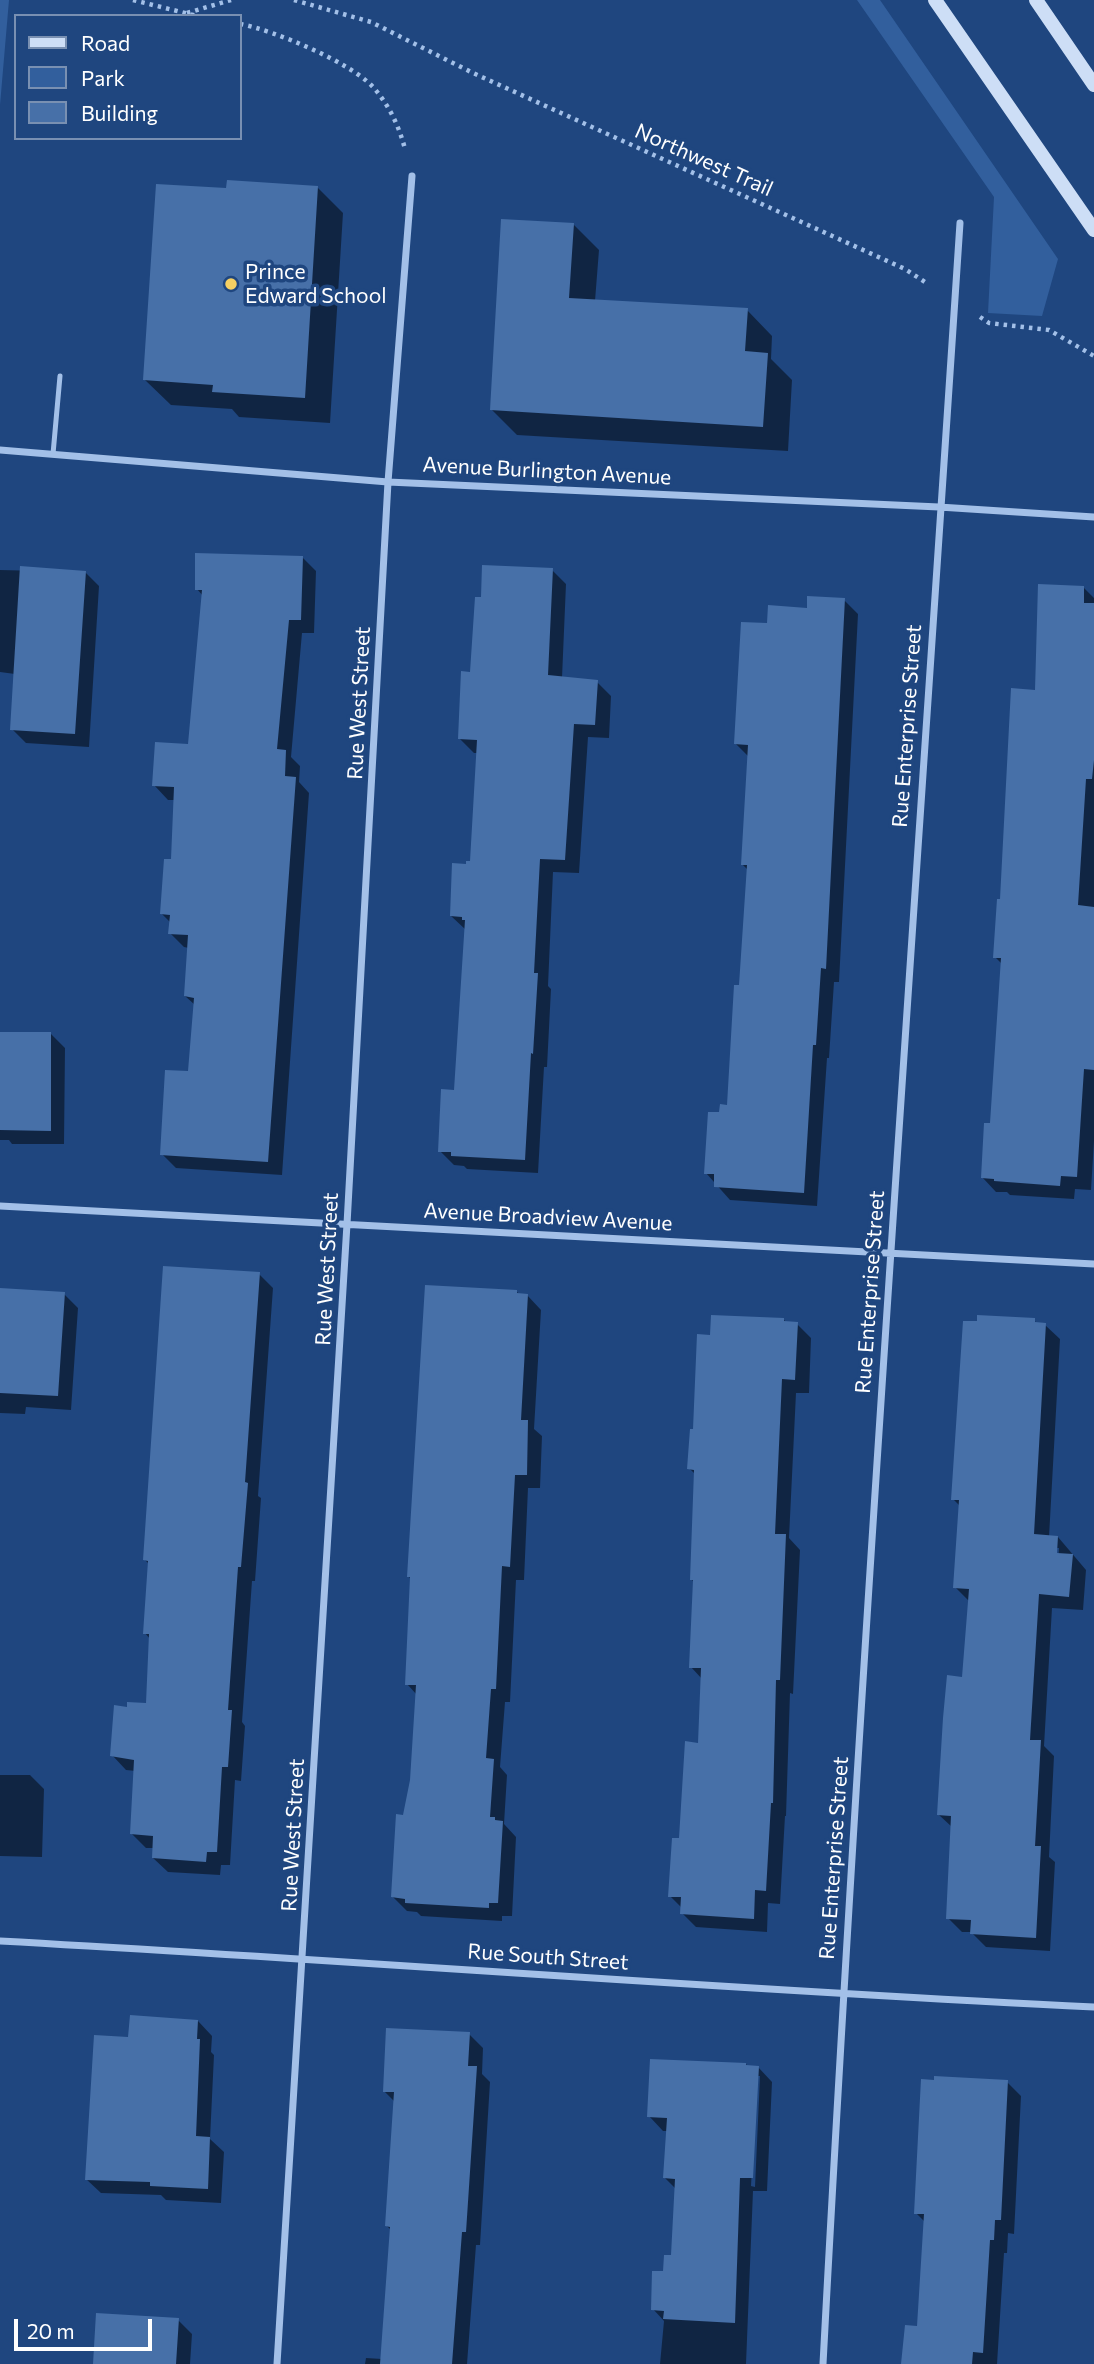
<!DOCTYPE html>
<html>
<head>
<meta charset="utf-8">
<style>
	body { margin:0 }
	#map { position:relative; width:1094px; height:2364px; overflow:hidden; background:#1f467f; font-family:Commissioner,sans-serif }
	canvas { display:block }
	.legend { position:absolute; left:14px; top:14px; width:228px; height:126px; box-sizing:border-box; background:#1f467f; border:2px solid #7990b2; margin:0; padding:9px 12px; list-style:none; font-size:21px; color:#fff }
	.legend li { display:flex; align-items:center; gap:14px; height:35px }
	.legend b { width:35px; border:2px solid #7990b2 }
	.scale { position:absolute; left:14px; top:2319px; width:138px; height:32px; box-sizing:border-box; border:4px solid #fff; border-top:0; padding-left:9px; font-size:21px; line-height:24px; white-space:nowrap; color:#fff; -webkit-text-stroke:5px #1f467f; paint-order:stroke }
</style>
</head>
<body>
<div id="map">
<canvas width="1094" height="2364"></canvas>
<ul class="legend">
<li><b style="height:9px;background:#cddef6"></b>Road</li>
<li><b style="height:19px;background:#325f9d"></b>Park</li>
<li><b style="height:19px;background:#4770a8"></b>Building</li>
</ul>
<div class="scale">20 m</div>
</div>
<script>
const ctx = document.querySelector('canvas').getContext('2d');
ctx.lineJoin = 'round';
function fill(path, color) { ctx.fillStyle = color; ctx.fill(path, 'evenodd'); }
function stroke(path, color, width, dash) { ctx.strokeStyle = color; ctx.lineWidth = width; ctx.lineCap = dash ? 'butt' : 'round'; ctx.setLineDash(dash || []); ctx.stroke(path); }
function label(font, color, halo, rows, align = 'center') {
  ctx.font = font + ' Commissioner,sans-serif'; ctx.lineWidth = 7; ctx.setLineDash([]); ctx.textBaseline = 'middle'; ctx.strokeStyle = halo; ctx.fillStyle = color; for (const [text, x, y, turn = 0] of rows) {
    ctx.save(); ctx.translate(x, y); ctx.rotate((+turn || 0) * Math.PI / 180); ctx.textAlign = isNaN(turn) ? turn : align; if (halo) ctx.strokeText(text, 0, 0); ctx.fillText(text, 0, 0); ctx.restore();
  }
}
fill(new Path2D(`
	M0 0H9L0 105Z
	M857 0H880L1058 259 1042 316 988 313 994 197Z`), '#325f9d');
fill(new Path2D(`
	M317 187 343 213 330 423 239 417 232 409 171 405 145 380 228 190Z
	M574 225 599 250 595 301 747 310 772 336 771 359 792 380 788 451 517 435 492 410Z
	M302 557 316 571 314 633H302L291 757 300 766 299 782 309 793 282 1175 176 1168 162 1154 189 1073 195 1005 185 996 189 948 184 947 170 933 171 923 162 914 173 861 175 800H168L154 785 190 746 203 596 197 589Z
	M0 570 85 572 99 586 89 747 26 743 12 729 15 674 0 672Z
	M552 570 566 584 562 678 597 682 611 696 609 738 588 737 579 873 553 872 548 986 551 989 547 1067H544L538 1173 467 1169 464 1166 454 1165 440 1151 456 1092 466 930 451 916 467 866 472 863 478 753H474L460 739 483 599Z
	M1084 588 1094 598V1141L1091 1190 1075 1189 1074 1199 1010 1195 1007 1192H996L982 1177 992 1125 1003 965 995 957 1001 901 1036 692Z
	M844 600 858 614 839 982H834L829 1058H827L817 1206 730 1200 706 1173 721 1114 729 1107 741 987 748 870 742 864 749 757 736 744 768 625Z
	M0 1034H51L65 1048 64 1144H12L9 1140H0Z
	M259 1274 273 1288 258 1496 261 1498 255 1581H252L242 1722 245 1726 241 1781 235 1780 230 1865H221L220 1875 168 1872 153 1858 154 1848H146L132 1834 136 1771 126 1770 112 1755 129 1709 147 1705 150 1639 145 1633 149 1564 145 1560Z
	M0 1290 64 1294 78 1308 71 1410 26 1407 25 1414 0 1413Z
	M516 1291 520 1295H527L541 1310 534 1429 542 1436 540 1488H528L524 1580H516L510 1702H505L500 1767 507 1775 504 1824 516 1837 512 1916H502V1921L421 1916 417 1912 407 1911 393 1897 411 1780 417 1695 407 1684 411 1579 409 1577Z
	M784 1320 787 1323 797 1324 811 1338 809 1393H796L789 1538 800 1550 793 1694 790 1693 786 1816H785L780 1904 768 1903 767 1932 696 1927 682 1913V1908L670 1896 700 1745 702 1679 691 1667 695 1583 691 1579 696 1475 689 1468 694 1431 712 1337Z
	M1034 1320 1038 1325H1045L1060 1339 1049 1537H1058L1086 1570 1083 1610 1052 1608 1044 1746 1054 1756 1049 1857 1055 1862 1050 1951 986 1947 971 1932H962L948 1918 952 1827 939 1815 963 1678 970 1602 955 1587 961 1507 953 1499ZM1056 1548H1059L1058 1562Z
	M0 1775H30L44 1789 42 1857 0 1856Z
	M198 2021 212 2036 211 2052 214 2055 210 2139 224 2152 221 2203 166 2200 161 2195 101 2193 86 2179Z
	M469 2034 483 2048 482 2074 490 2082 480 2245H476L467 2364H365L366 2358 382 2359 392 2231 386 2225 395 2102 384 2091Z
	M746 2064 748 2067H758L772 2082 767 2191H753L746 2364H660L664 2321 653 2309 665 2273 673 2257 676 2189 665 2178 668 2131H663L649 2116ZM757 2076H760L755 2187 751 2186Z
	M1007 2082 1021 2096 1014 2234 1008 2233 1007 2253H1004L997 2364H903L919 2328 925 2222 916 2213Z
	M178 2320 192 2334 190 2364H94Z`), '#0007');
fill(new Path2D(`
	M227 180 318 186 305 398 212 392 213 385 143 380 156 184 226 188Z
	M501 219 574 223 569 298 748 308 745 351 768 353 763 427 490 410Z
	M195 553 303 556 301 620H289L277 749 286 750 285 776 296 777 268 1162 160 1155 165 1070 188 1071 194 998 184 996 188 935 168 934 170 915 160 914 164 859H171L174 787 152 786 155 742 188 744 202 590H195Z
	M482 565 553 568 548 675 598 680 595 725 574 724 565 860 540 859 534 973H538L533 1054 531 1053 525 1160 451 1156V1152H438L441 1089 454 1090 465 920H462V917L450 916 452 863 466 864V861H470L477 740 458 739 461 671 470 672 475 597H481Z
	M20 566 86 571 75 734 10 730Z
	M1038 584 1084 586V603H1094V760L1092 779H1086L1078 905 1094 907V1070L1084 1069 1077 1177 1061 1176 1060 1186 994 1181V1179L981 1178 984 1123H990L1001 958H993L997 899H1000L1011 688 1035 690Z
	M807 596 845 598 826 969 821 968 816 1045H813L804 1193 714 1187V1174H704L708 1112H719L720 1104 727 1105 734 985H739L747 865H741L748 745 734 744 741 622 767 623 768 605 807 608Z
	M0 1032H51V1131L0 1130Z
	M163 1266 260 1272 245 1482 248 1483 241 1567H238L228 1710H232L228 1767H222L217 1852H207L206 1862 152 1858 153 1836 130 1834 134 1760 110 1756 114 1705 127 1707V1702L146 1703 149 1634H143L148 1561 143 1560Z
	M425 1285 517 1290V1293L528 1294 521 1420H528L527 1475H515L510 1567 502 1566 496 1689H491L486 1758 494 1759 490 1817H495V1820L503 1821 498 1903H489V1908L405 1903V1899L391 1897 396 1814 403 1815 410 1780 416 1685H405L410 1577H407Z
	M0 1288 65 1292 58 1396 0 1393Z
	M711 1315 784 1318V1321L798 1322 795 1380 782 1379 775 1534H786L780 1680H776L773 1803H771L766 1891 755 1890 754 1919 680 1914 681 1897H668L672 1838H679L685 1741 698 1743 701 1668H689L693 1580H690L694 1470 687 1469 690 1429H693L697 1334 710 1335Z
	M977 1315 1035 1318V1322L1046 1323 1034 1534 1058 1536 1057 1553 1073 1554 1069 1597 1039 1594 1030 1740H1041L1035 1846H1041L1036 1938 970 1934 971 1920 946 1919 951 1816 937 1815 943 1718 947 1675 962 1677 969 1589 953 1588 959 1500H951L963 1321H977Z
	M130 2015 198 2020 197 2039H200L196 2136 210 2137 208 2189 150 2186V2182L85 2180 94 2035 128 2037Z
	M386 2028 470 2032 468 2066H477L466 2232H462L452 2364H380L390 2227 385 2226 394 2092H383Z
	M650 2059 746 2063V2065L759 2066 753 2178H740L735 2323 663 2319 664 2311 651 2310 652 2271H663L664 2255H671L675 2179 663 2178 667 2118 647 2117Z
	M934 2076 1008 2080 1001 2220H995L994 2240H990L983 2353 973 2352 972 2364H901L905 2325 917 2326 924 2214H914L921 2079 934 2080Z
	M96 2313 179 2318 176 2364H93Z`), '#4770a8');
stroke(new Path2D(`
	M133 0 197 16
	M294 0 371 22 473 73 905 269 928 284
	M187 13 231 0
	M240 24C273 30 350 62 373 87 389 105 399 126 405 149
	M980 317 989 323 1049 330 1094 356`), '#a3c0e8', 4.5, [3.5, 5]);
stroke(new Path2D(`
	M53 454 60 376`), '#a3c0e8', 5);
stroke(new Path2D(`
	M0 450 388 482 939 507 1094 517
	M0 1206 1094 1264
	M0 1941C365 1961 729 1990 1094 2007
	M277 2364 347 1224 388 482 412 176
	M823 2364C861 1650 913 936 960 223`), '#a3c0e8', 7);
stroke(new Path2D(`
	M935 0 1094 230
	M1036 0 1094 85`), '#cddef6', 14);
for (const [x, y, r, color] of [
	[231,284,7,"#f6d063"]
]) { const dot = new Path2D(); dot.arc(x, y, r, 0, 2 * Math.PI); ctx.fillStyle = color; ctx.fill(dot); stroke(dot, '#1f467f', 2.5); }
label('21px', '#fff', '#1f467f', [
	["Northwest Trail",704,160,24],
	["Avenue Burlington Avenue",547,471,3],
	["Rue West Street",359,703,-87],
	["Rue Enterprise Street",907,726,-86],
	["Avenue Broadview Avenue",548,1217,3],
	["Rue West Street",327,1269,-87],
	["Rue Enterprise Street",870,1292,-86],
	["Rue West Street",293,1835,-87],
	["Rue Enterprise Street",834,1858,-86],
	["Rue South Street",548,1957,4]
]);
label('21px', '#fff', '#1f467f', [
	["Prince",245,272],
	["Edward School",245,296]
], 'left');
</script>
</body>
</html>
